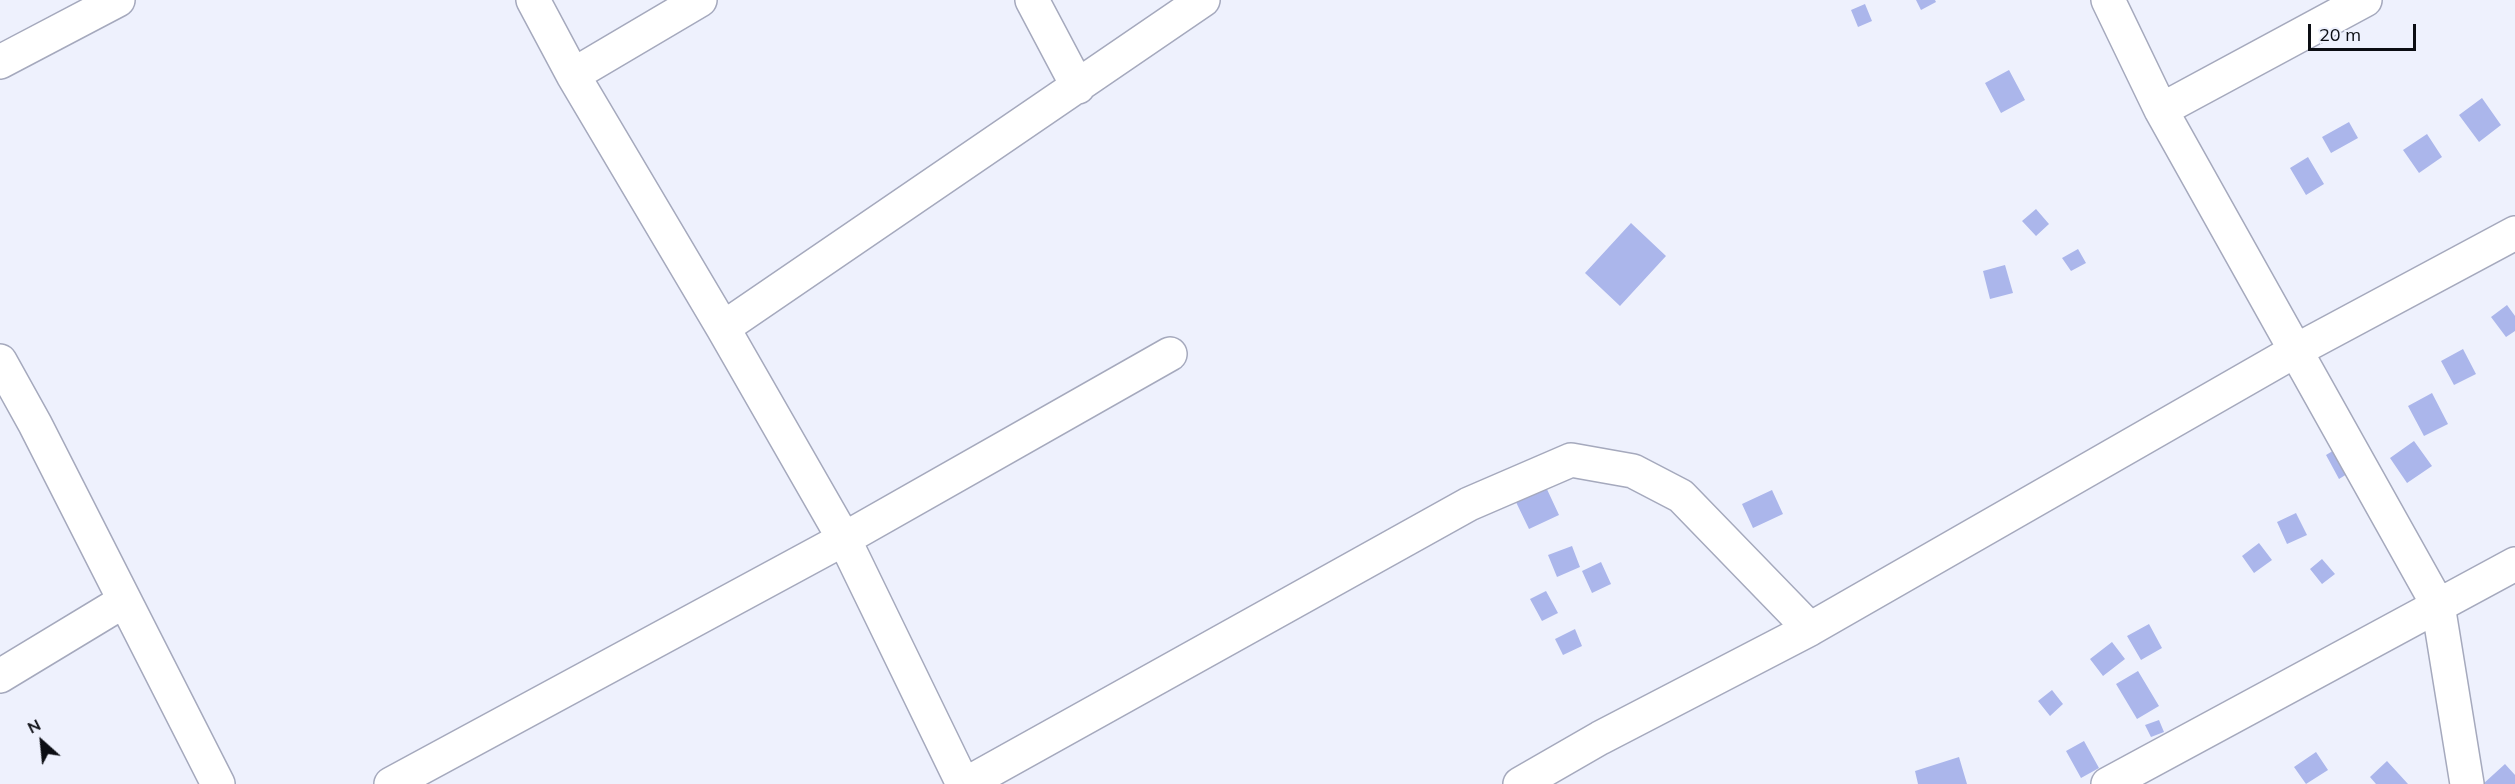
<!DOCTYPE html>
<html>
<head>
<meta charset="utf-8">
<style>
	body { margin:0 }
	#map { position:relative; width:2515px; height:784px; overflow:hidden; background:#eef1fd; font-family:Mulish,sans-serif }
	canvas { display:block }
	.north { position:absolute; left:12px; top:712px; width:60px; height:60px; -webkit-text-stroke:4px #eef1fd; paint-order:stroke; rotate:333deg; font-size:16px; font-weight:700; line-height:24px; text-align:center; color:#0b0d13 }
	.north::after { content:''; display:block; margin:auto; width:21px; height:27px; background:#0b0d13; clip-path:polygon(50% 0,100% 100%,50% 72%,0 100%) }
	.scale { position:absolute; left:2308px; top:24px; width:108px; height:27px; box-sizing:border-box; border:3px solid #0b0d13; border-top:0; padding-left:8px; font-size:18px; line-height:21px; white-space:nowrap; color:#0b0d13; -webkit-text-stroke:4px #eef1fd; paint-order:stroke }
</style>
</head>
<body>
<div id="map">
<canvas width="2515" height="784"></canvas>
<div class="north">N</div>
<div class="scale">20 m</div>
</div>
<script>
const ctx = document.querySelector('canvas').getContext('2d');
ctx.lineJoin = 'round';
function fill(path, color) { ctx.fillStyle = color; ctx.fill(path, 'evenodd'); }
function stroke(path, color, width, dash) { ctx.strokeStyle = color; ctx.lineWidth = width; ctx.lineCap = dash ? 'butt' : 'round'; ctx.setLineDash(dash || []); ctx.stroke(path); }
fill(new Path2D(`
	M1916 0H1935L1936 2 1921 10Z
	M1865 4 1872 21 1858 27 1851 10Z
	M2009 70 2025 100 2001 113 1985 83Z
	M2482 98 2501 125 2479 142 2459 115Z
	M2349 122 2358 138 2331 153 2322 137Z
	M2427 134 2442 157 2419 173 2403 150Z
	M2308 157 2324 184 2306 195 2290 168Z
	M2036 209 2049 224 2036 236 2022 221Z
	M1631 223 1666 256 1620 306 1585 273Z
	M2078 249 2086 263 2071 271 2062 258Z
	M2005 265 2013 293 1990 299 1983 271Z
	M2507 305 2515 316V331L2506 337 2491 317Z
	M2463 349 2476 374 2454 385 2441 361Z
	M2432 393 2448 424 2424 436 2408 406Z
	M2414 441 2432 466 2407 483 2390 458Z
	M2346 443 2360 466 2339 479 2326 455Z
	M1545 485 1559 515 1529 529 1515 500Z
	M1772 490 1783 514 1753 528 1742 504Z
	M2296 513 2307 535 2287 544 2277 522Z
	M2259 543 2272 560 2254 573 2242 556Z
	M1572 546 1580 567 1557 577 1548 555Z
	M2322 559 2335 574 2322 584 2310 569Z
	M1601 562 1611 584 1592 593 1582 571Z
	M1546 591 1558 613 1542 621 1530 599Z
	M2149 624 2162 648 2141 660 2127 636Z
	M1575 629 1582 646 1563 655 1555 639Z
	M2112 642 2125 659 2103 676 2090 659Z
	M2138 671 2159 706 2137 719 2116 684Z
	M2052 690 2063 704 2050 716 2038 701Z
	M2159 720 2164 732 2151 737 2145 725Z
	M2084 741 2099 768 2081 778 2066 751Z
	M2316 752 2328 770 2306 784 2294 767Z
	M1959 757 1967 784H1918L1915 771Z
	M2387 761 2408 784H2376L2370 777Z
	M2505 764 2515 775V784H2483Z`), '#abb6eb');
const minor = new Path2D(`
	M533 0 573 75 723 328 844 539 963 784
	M1032 0 1078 87
	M2108 0 2161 110 2438 605 2467 784
	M0 62 118 0
	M573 75 700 0
	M2161 110 2365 0
	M723 328 1203 0
	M0 361 35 424 218 784
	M0 676 124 601
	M391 784 844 539 1170 354
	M966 784 1469 504 1571 460 1633 471 1681 496 1810 629
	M1520 784 1600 738 1810 629 2295 351 2515 233
	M2108 784 2515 564`);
stroke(minor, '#a5a9bd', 36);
stroke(minor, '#fff', 33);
</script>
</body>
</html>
